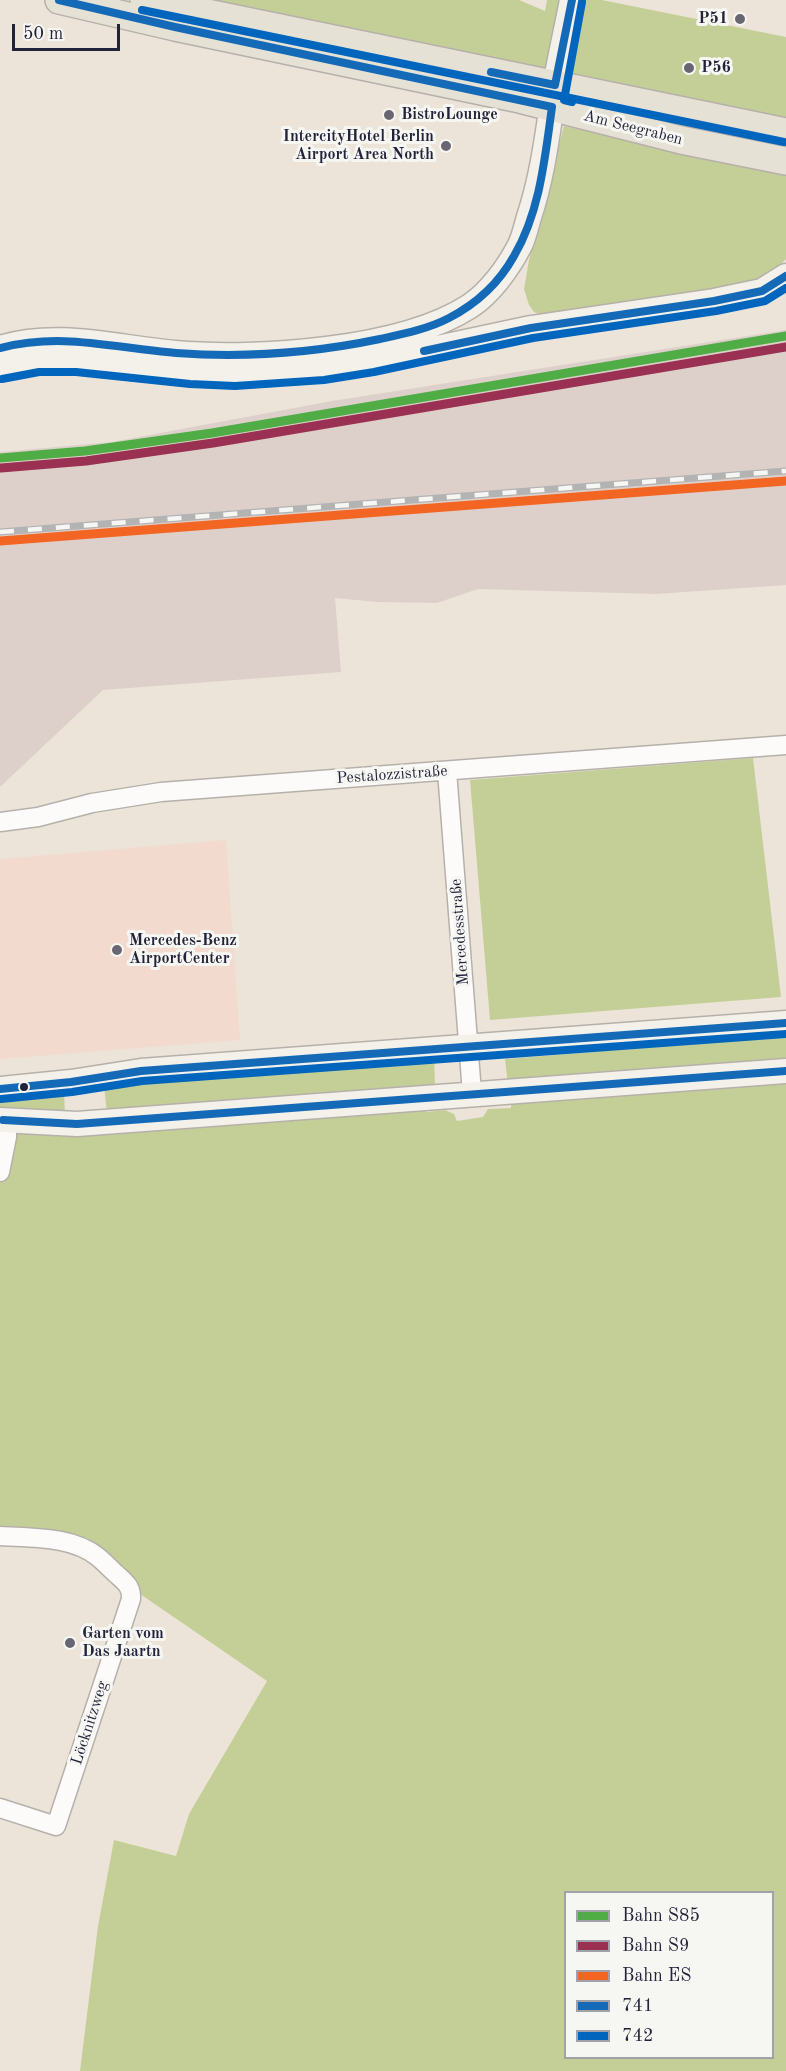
<!DOCTYPE html>
<html>
<head>
<meta charset="utf-8">
<style>
	body { margin:0 }
	#map { position:relative; width:786px; height:2071px; overflow:hidden; background:#ece4d8; font-family:"Old Standard TT",serif }
	canvas { display:block }
	.legend { position:absolute; left:564px; top:1891px; width:210px; height:168px; box-sizing:border-box; background:#f6f6f2; border:2px solid #a1a1a9; margin:0; padding:8px 10px; list-style:none; font-size:18px; color:#22223b }
	.legend li { display:flex; align-items:center; gap:12px; height:30px }
	.legend b { width:30px; border:2px solid #a1a1a9 }
	.scale { position:absolute; left:12px; top:24px; width:108px; height:27px; box-sizing:border-box; border:3px solid #22223b; border-top:0; padding-left:8px; font-size:18px; line-height:21px; white-space:nowrap; color:#22223b; -webkit-text-stroke:4px #f6f6f2; paint-order:stroke }
</style>
</head>
<body>
<div id="map">
<canvas width="786" height="2071"></canvas>
<ul class="legend">
<li><b style="height:8px;background:#50ad46"></b>Bahn S85</li>
<li><b style="height:8px;background:#9a3052"></b>Bahn S9</li>
<li><b style="height:8px;background:#f26522"></b>Bahn ES</li>
<li><b style="height:8px;background:#156ab8"></b>741</li>
<li><b style="height:8px;background:#0065bd"></b>742</li>
</ul>
<div class="scale">50 m</div>
</div>
<script>
const ctx = document.querySelector('canvas').getContext('2d');
ctx.lineJoin = 'round';
function fill(path, color) { ctx.fillStyle = color; ctx.fill(path, 'evenodd'); }
function stroke(path, color, width, dash) { ctx.strokeStyle = color; ctx.lineWidth = width; ctx.lineCap = dash ? 'butt' : 'round'; ctx.setLineDash(dash || []); ctx.stroke(path); }
function label(font, color, halo, rows, align = 'center') {
  ctx.font = font + ' "Old Standard TT",serif'; ctx.lineWidth = 6; ctx.setLineDash([]); ctx.textBaseline = 'middle'; ctx.strokeStyle = halo; ctx.fillStyle = color; for (const [text, x, y, turn = 0] of rows) {
    ctx.save(); ctx.translate(x, y); ctx.rotate((+turn || 0) * Math.PI / 180); ctx.textAlign = isNaN(turn) ? turn : align; if (halo) ctx.strokeText(text, 0, 0); ctx.fillText(text, 0, 0); ctx.restore();
  }
}
fill(new Path2D(`
	M226 840 240 1040 0 1059V859Z`), '#f2dace');
fill(new Path2D(`
	M786 330V585L656 594 478 589 437 603 377 602 335 598 341 672 103 690 0 787V452L112 442 332 401Z`), '#ddd0ca');
fill(new Path2D(`
	M208 0H519L545 11 547 0H602L786 37V122Z
	M564 126 786 174V259L769 277 737 287 543 316 534 312 529 305 524 289 529 260Z
	M753 758 781 997 490 1020 470 780Z
	M786 1031V1064L508 1086 505 1059 594 1052 622 1043Z
	M434 1056 435 1085 339 1092 322 1099 107 1114 104 1085Z
	M786 1079V2071H80L98 1926 114 1840 176 1856 189 1814 267 1681 143 1596 93 1547 0 1527V1130L425 1107 426 1112 445 1110 454 1114 457 1121 483 1117 488 1109 511 1108V1101ZM566 1892H772V2058H566Z
	M64 1091 65 1116 0 1113V1102L27 1100Z`), '#c4cf98');
const street = new Path2D(`
	M447 771 472 1093
	M0 822 38 817 92 803 161 792 786 745
	M0 1172 7 1137V1120
	M0 1536C32 1538 72 1536 98 1557 104 1562 110 1568 115 1573 124 1581 132 1586 131 1599L56 1826 0 1808`);
const secondary = new Path2D(`
	M0 348C57 330 117 348 175 353 256 360 401 351 470 306 490 293 508 268 519 247 524 238 526 227 529 217 542 178 547 138 553 98 558 65 566 32 572 0
	M0 369 38 361 77 362 191 374 235 376 322 370 372 362 531 328 714 301 762 291 786 276
	M0 1089 71 1082 141 1071 786 1023
	M0 1120 77 1124 786 1071`);
const primary = new Path2D(`
	M59 0 175 27 515 98 681 140 786 161
	M144 0 786 132`);
stroke(street, '#b6b0ab', 21);
stroke(secondary, '#b6b0ab', 27);
stroke(primary, '#b6b0ab', 30);
stroke(street, '#fcfbf9', 18);
stroke(secondary, '#f3f1ea', 24);
stroke(primary, '#e6e1d5', 27);
const rail = new Path2D(`
	M0 532 786 471`);
stroke(rail, '#b4b3b4', 7);
stroke(rail, '#f6f6f2', 4.5, [14]);
stroke(new Path2D(`
	M491 72 555 85 572 0
	M0 348C63 332 113 348 176 353 244 358 313 353 380 339 403 334 428 329 449 318 476 304 499 283 514 256 540 212 545 157 552 107L175 27 59 0
	M424 351 531 328 714 301 762 291 786 276
	M0 1089 71 1082 141 1071 786 1023
	M3 1120 77 1124 786 1071`), '#156ab8', 8);
stroke(new Path2D(`
	M142 10 784 142
	M572 102 564 100 582 2
	M2 379 39 372H76L190 384 235 386 324 380 374 372 533 338 716 311 765 301 786 288
	M1 1099 72 1092 142 1081 786 1034`), '#0065bd', 8);
stroke(new Path2D(`
	M0 458 85 451 212 433 786 336`), '#50ad46', 9);
stroke(new Path2D(`
	M1 468 86 461 213 443 786 347`), '#9a3052', 9);
stroke(new Path2D(`
	M0 541 786 481`), '#f26522', 9);
for (const [x, y, r, color] of [
	[740,19,6,"#696672"],
	[689,68,6,"#696672"],
	[389,115,6,"#696672"],
	[446,146,6,"#696672"],
	[117,950,6,"#696672"],
	[24,1087,5,"#22223b"],
	[70,1643,6,"#696672"]
]) { const dot = new Path2D(); dot.arc(x, y, r, 0, 2 * Math.PI); ctx.fillStyle = color; ctx.fill(dot); stroke(dot, '#f6f6f2', 2); }
label('bold 16px', '#22223b', '#f6f6f2', [
	["P51",728,19,"right"],
	["P56",701,68],
	["BistroLounge",401,115],
	["IntercityHotel Berlin",434,137,"right"],
	["Airport Area North",434,155,"right"],
	["Mercedes-Benz",129,941],
	["AirportCenter",129,959],
	["Garten vom",82,1634],
	["Das Jaartn",82,1652]
], 'left');
label('16px', '#22223b', '#f6f6f2', [
	["Am Seegraben",633,128,14],
	["Pestalozzistraße",392,775,-4],
	["Mercedesstraße",460,932,-94],
	["Löcknitzweg",90,1723,-72]
]);
</script>
</body>
</html>
